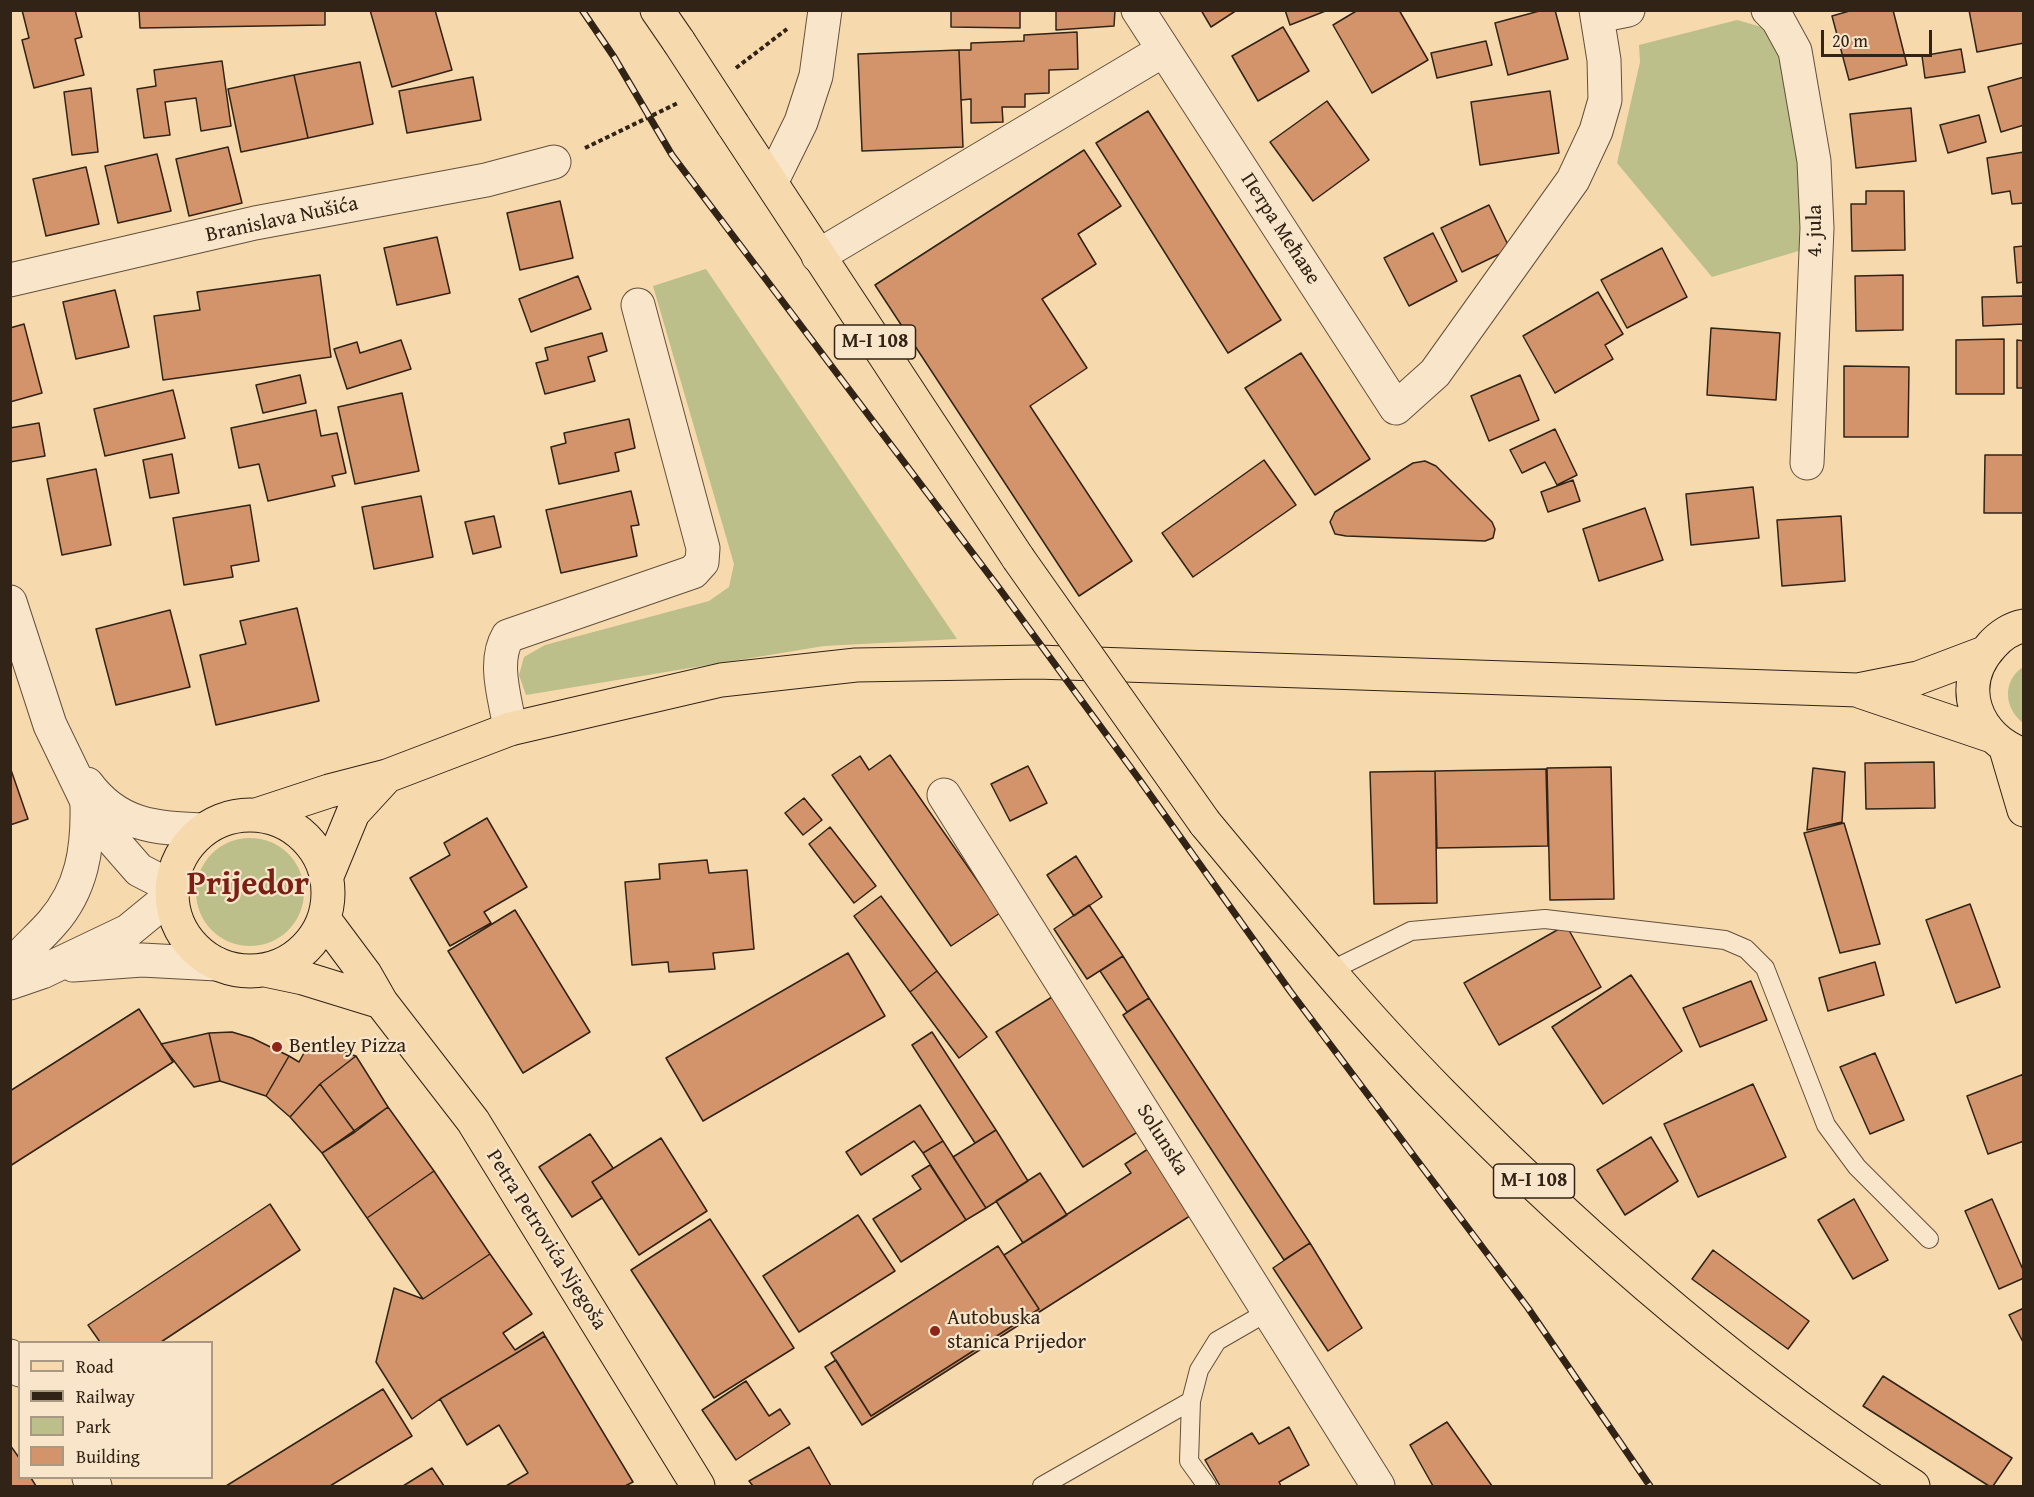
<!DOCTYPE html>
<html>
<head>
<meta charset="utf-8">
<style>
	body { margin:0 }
	#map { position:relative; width:2034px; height:1497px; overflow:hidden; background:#f6d9ad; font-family:"Gentium Book Plus",serif }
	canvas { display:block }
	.frame { position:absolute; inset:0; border:12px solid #312316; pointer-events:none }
	.legend { position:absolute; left:18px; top:1341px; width:195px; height:138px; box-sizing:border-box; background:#f9e6ca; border:2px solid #a99882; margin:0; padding:8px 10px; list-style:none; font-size:18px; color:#312316 }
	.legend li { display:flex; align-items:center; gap:12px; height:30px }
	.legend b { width:30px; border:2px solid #a99882 }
	.scale { position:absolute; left:1821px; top:30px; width:111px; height:27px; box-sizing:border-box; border:3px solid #312316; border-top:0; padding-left:8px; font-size:18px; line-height:21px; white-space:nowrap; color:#312316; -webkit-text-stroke:4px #f9e6ca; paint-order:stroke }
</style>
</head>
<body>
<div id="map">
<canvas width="2034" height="1497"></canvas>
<div class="frame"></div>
<ul class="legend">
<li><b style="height:8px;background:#f6d9ad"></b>Road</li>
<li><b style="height:8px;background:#312316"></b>Railway</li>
<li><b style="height:16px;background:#bcbf8a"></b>Park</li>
<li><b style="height:16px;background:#d3946c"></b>Building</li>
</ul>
<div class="scale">20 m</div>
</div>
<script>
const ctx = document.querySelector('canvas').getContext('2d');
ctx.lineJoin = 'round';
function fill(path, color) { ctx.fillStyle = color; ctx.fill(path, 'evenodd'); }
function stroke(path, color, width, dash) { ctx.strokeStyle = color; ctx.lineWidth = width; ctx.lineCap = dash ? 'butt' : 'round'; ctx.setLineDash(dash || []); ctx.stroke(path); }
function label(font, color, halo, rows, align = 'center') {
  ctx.font = font + ' "Gentium Book Plus",serif'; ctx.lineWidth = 4.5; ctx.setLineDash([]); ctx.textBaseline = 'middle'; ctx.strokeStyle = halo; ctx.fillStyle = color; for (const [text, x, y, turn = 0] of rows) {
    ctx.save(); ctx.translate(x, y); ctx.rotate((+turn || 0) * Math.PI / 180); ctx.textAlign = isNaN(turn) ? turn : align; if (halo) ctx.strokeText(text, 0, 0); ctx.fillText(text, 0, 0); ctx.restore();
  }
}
fill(new Path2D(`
	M1737 20 1765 28 1776 39 1803 150 1805 249 1712 277 1617 163 1640 62 1639 45Z
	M706 269 957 639 824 646 526 695 519 675 524 657 545 645 709 601 729 587 734 564 653 286Z
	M2023 667V723C2004 708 2002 681 2023 667Z
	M196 892a54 54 0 1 1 108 0a54 54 0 1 1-108 0Z`), '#bcbf8a');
const building = new Path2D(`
	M22 10H75L82 37 75 39 84 75 34 88 22 40 29 38Z
	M139 10H325V25L140 28Z
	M370 10H435L452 70 392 87Z
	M951 10H1020V28L951 27Z
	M1056 10H1115L1114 26 1056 30Z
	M1201 10H1237L1211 27Z
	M1285 10H1328L1290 25Z
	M1358 10H1399L1428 60 1372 93 1333 25Z
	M1543 10H1555L1568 59 1508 75 1495 23Z
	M1853 10H1893L1907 65 1849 80 1832 16Z
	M1969 10H2024V43L1977 52Z
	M1283 27 1309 71 1258 101 1232 56Z
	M1077 32 1078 69 1049 70V93L1025 94V107H1002L1003 122 971 123V99L961 100 959 50H971V43L1024 41V35Z
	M1486 41 1492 65 1437 78 1431 53Z
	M1961 49 1965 72 1925 78 1922 56Z
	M959 50 963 147 862 151 858 54Z
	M222 61 231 126 201 131 196 98 165 102 170 135 144 138 137 89 156 86 154 70Z
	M360 62 373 124 308 138 294 75Z
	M294 75 308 138 241 152 228 89Z
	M473 77 481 120 407 133 399 91Z
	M2024 77V125L2001 132 1988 87Z
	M91 88 98 152 72 155 64 92Z
	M1550 91 1559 153 1480 165 1471 102Z
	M1327 101 1369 160 1313 201 1270 142Z
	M1911 108 1916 161 1856 168 1850 114Z
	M1148 111 1281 320 1228 353 1096 143Z
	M1979 115 1986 142 1948 153 1940 125Z
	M228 147 242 203 189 216 176 159Z
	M1084 150 1121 206 1078 234 1096 264 1042 299 1087 368 1030 406 1132 561 1079 596 875 285Z
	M2024 152V203L2012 204 2010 191 1992 194 1987 158Z
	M157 154 171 211 118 223 105 166Z
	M86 167 99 224 46 236 33 179Z
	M1866 191H1904L1905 250 1852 251 1851 204H1866Z
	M560 201 573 258 520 270 507 213Z
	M1489 205 1510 249 1462 272 1441 228Z
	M1433 233 1457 281 1409 306 1384 258Z
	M437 237 450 293 397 305 384 248Z
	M2024 246V282L2017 283 2014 247Z
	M1662 248 1687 297 1627 328 1601 280Z
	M320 275 331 357 163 380 154 316 200 310 197 292Z
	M1903 275V330L1856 331 1855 276Z
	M578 276 591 309 531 332 519 299Z
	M115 290 129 347 76 359 63 302Z
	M1598 292 1623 334 1605 345 1613 359 1555 393 1523 336Z
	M2024 296V324L1983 326 1982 297Z
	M24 324 42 393 10 402V328Z
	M1711 328 1780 333 1776 400 1707 395Z
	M602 333 607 351 588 357 595 381 545 394 536 363 548 360 545 348Z
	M2004 339V394H1956V340Z
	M401 340 411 369 347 389 334 349 357 342 360 353Z
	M2017 340 2024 341V388H2017Z
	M1301 353 1370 459 1315 495 1245 388Z
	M1844 366 1909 367 1908 437H1844Z
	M300 375 306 403 263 413 256 385Z
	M1520 375 1539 420 1489 441 1471 396Z
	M173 390 185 438 105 456 94 409Z
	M402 393 419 471 355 484 338 407Z
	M316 410 321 436 337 433 346 473 332 476 335 486 268 501 259 464 239 468 231 428Z
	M629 419 635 448 615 453 619 471 559 484 551 447 566 443 564 433Z
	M39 423 45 456 10 462V428Z
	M1555 429 1577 475 1557 485 1545 462 1522 473 1510 450Z
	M172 454 179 493 150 498 143 460Z
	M1985 455H2024V513H1984Z
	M1264 460 1296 505 1193 577 1162 533Z
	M1425 461 1436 466 1492 522 1495 529 1493 538 1485 541 1346 536 1335 534 1330 522 1335 512 1413 463Z
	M96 469 111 545 62 555 47 479Z
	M1573 480 1580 501 1548 512 1541 492Z
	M1753 487 1759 538 1691 545 1686 494Z
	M631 491 639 525 631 526 637 556 561 573 546 510Z
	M421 496 433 557 374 569 362 507Z
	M250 505 259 561 231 566 233 577 184 585 173 518Z
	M1645 508 1663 560 1599 581 1583 529Z
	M494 516 501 547 473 554 465 522Z
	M1841 516 1845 581 1782 586 1777 520Z
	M297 608 319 701 216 725 200 655 246 644 240 621Z
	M170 610 190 687 116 705 96 629Z
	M890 755 1000 913 951 946 832 775 860 756 869 770Z
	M1934 762 1935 808 1866 809 1865 763Z
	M1028 766 1047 803 1010 821 991 784Z
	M10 767 28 819 10 825Z
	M1611 767 1614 899 1550 900 1547 768Z
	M1813 768 1845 772 1842 822 1807 830Z
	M1546 769 1548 846 1437 848 1435 771Z
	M1435 771 1437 903 1374 904 1370 772Z
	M804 798 822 820 803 835 785 813Z
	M487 818 527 887 484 912 491 923 450 946 410 878 450 855 444 843Z
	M1844 823 1880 944 1840 953 1804 833Z
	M830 827 876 886 854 903 809 844Z
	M1076 856 1102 897 1074 916 1047 875Z
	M707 860 709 873 747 870 754 949 713 953 715 969 669 972 668 962 632 965 625 882 660 879 659 864Z
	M881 896 937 971 910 992 854 916Z
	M1970 904 2000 987 1956 1003 1926 920Z
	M1089 905 1123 956 1087 979 1054 929Z
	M515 910 590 1032 523 1073 448 951Z
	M1566 925 1601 987 1499 1045 1464 983Z
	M848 953 885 1016 703 1121 666 1058Z
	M1123 956 1149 998 1127 1012 1100 971Z
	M1875 962 1884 995 1828 1011 1819 978Z
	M937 971 987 1037 959 1058 910 992Z
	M1631 975 1682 1051 1603 1104 1552 1027Z
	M1751 981 1767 1020 1700 1047 1683 1008Z
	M1052 997 1139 1131 1083 1167 996 1032Z
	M1149 998 1310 1243 1284 1260 1123 1015Z
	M139 1009 173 1062 10 1166V1091Z
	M232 1032 252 1038 289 1056 266 1096 220 1081 209 1033Z
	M932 1032 996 1130 975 1143 912 1045Z
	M209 1033 220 1081 194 1087 161 1044Z
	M310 1042 356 1056 320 1084 290 1117 266 1096 289 1056 299 1062Z
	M1875 1053 1904 1120 1870 1134 1840 1067Z
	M356 1056 388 1107 355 1132 320 1084Z
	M2024 1074V1141L1988 1154 1967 1096Z
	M320 1084 355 1132 322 1153 290 1117Z
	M1753 1084 1786 1157 1698 1197 1664 1124Z
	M920 1105 943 1141 923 1153 914 1141 861 1175 846 1152Z
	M388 1107 434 1171 367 1218 322 1153Z
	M996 1130 1028 1181 986 1208 953 1157Z
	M590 1134 613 1168 592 1182 602 1198 572 1217 539 1167Z
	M1651 1137 1678 1181 1625 1215 1597 1170Z
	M661 1138 707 1211 639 1255 592 1182Z
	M943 1141 986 1208 966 1220 923 1153Z
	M1151 1147 1193 1214 862 1425 825 1367 836 1360 871 1416 1039 1309 1004 1255 1131 1173 1125 1164Z
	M930 1165 966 1220 901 1262 873 1219 921 1189 912 1176Z
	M434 1171 490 1254 423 1299 367 1218Z
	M1040 1173 1067 1215 1023 1243 996 1201Z
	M1854 1199 1888 1260 1853 1279 1818 1220Z
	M1992 1199 2024 1272V1278L1999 1289 1965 1211Z
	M270 1204 300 1250 161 1342H100L88 1325Z
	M858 1215 895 1271 799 1332 763 1276Z
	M710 1219 794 1348 714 1398 631 1270Z
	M1310 1243 1362 1328 1328 1351 1273 1268Z
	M998 1246 1039 1309 871 1416 831 1353Z
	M1713 1250 1809 1321 1788 1349 1692 1279Z
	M490 1254 532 1314 503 1333 515 1350 543 1332 545 1336 440 1399 412 1419 376 1362 394 1288 423 1299Z
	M2024 1308V1344L2009 1315Z
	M545 1336 633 1482 625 1486H506L528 1473 499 1425 467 1445 440 1399Z
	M1883 1376 2012 1458 1993 1486H1989L1863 1406Z
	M746 1381 769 1416 780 1409 790 1424 736 1460 702 1410Z
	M383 1389 412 1436 330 1486H226Z
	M1447 1422 1492 1486H1433L1410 1445Z
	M1289 1427 1309 1465 1279 1482 1281 1486H1220L1205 1460 1252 1433 1259 1444Z
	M10 1445 20 1459V1478H31L36 1486H10Z
	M809 1447 831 1486H753L749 1481Z
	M432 1468 444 1486H403Z`);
fill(building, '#d3946c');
stroke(building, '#312316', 1.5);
const service = new Path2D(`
	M1330 971 1411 931 1545 919 1725 940 1746 949 1765 968 1826 1125 1857 1167 1929 1239
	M1042 1486 1191 1401
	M1207 1486 1189 1461 1191 1401 1199 1370 1217 1341 1269 1311`);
const minor = new Path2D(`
	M1138 10 1396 408 1435 373 1573 180 1596 131 1605 100 1604 60 1596 10
	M1768 10 1778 20 1795 51 1814 161 1817 228 1807 463
	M1598 16 1628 10
	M772 181 801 122 816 76 825 10
	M818 256 1164 50
	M10 280 255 223 486 180 554 162
	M10 602 50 725 97 822 139 870 172 887
	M510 729C506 700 492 663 508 636L693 572 702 562 703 548 638 305
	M87 784C118 826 155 828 203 830
	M944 795 1378 1486
	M10 1356 20 1370
	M89 1478 95 1486`);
const tertiary = new Path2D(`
	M73 965 142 960 217 964
	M10 968C23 951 38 939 52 923 82 889 88 849 87 805
	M10 983 42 972 128 931 172 895`);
const primary = new Path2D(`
	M657 10 679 42
	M733 125 1018 558
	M2024 626C2012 628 2000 636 1992 645 1955 685 1975 738 2024 755
	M1859 691 1989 735
	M2006 749 2024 810
	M172 893a78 78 0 1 1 156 0a78 78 0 1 1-156 0Z
	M256 815 329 791 387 776 510 729 721 680 856 665 1037 662 1858 690 1918 678 1984 653
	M1205 823C1281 914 1356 1007 1440 1092 1584 1238 1741 1375 1913 1486
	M327 876 353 813 387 776
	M324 919 365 974 381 1002 473 1121 698 1486
	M265 970 303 978 381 1002`);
stroke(service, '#62503c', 20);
stroke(minor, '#62503c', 35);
stroke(tertiary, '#62503c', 35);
stroke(primary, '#312316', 35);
stroke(new Path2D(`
	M736 68 787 29
	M585 148 678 103`), '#312316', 4, [4.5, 3]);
stroke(service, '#f9e6ca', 18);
stroke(minor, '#f9e6ca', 33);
stroke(tertiary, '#f9e6ca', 33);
stroke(primary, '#f6d9ad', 33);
const rail = new Path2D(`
	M582 10 614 57 672 155 999 588 1139 779 1290 991 1528 1308 1650 1486`);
stroke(rail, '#312316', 7);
stroke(rail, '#f9e6ca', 4.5, [14]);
const primaryBridge = new Path2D(`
	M679 42 733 125
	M1018 558 1205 823`);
stroke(primaryBridge, '#312316', 35, []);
stroke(primaryBridge, '#f6d9ad', 33);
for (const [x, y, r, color] of [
	[277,1047,6,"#8f2418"],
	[935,1331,6,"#8f2418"]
]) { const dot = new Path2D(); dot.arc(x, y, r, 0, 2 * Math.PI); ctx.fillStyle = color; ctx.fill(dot); stroke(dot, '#f9e6ca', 2); }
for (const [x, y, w] of [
	[875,342,81],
	[1534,1181,81]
]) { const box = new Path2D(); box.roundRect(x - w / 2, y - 17, w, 34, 4.5); ctx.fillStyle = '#f9e6ca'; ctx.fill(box); stroke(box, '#312316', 1.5); }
label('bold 20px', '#312316', null, [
	["M-I 108",875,342],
	["M-I 108",1534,1181]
]);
label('21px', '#312316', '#f9e6ca', [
	["Branislava Nušića",282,220,-12],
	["Петра Мећаве",1280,229,57],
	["4. jula",1816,231,-90],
	["Solunska",1162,1140,58],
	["Petra Petrovića Njegoša",546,1240,58]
]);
label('21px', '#312316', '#f9e6ca', [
	["Bentley Pizza",289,1047],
	["Autobuska",947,1319],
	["stanica Prijedor",947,1343]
], 'left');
label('bold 33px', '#7a1f14', '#f9e6ca', [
	["Prijedor",248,886]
]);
</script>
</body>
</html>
